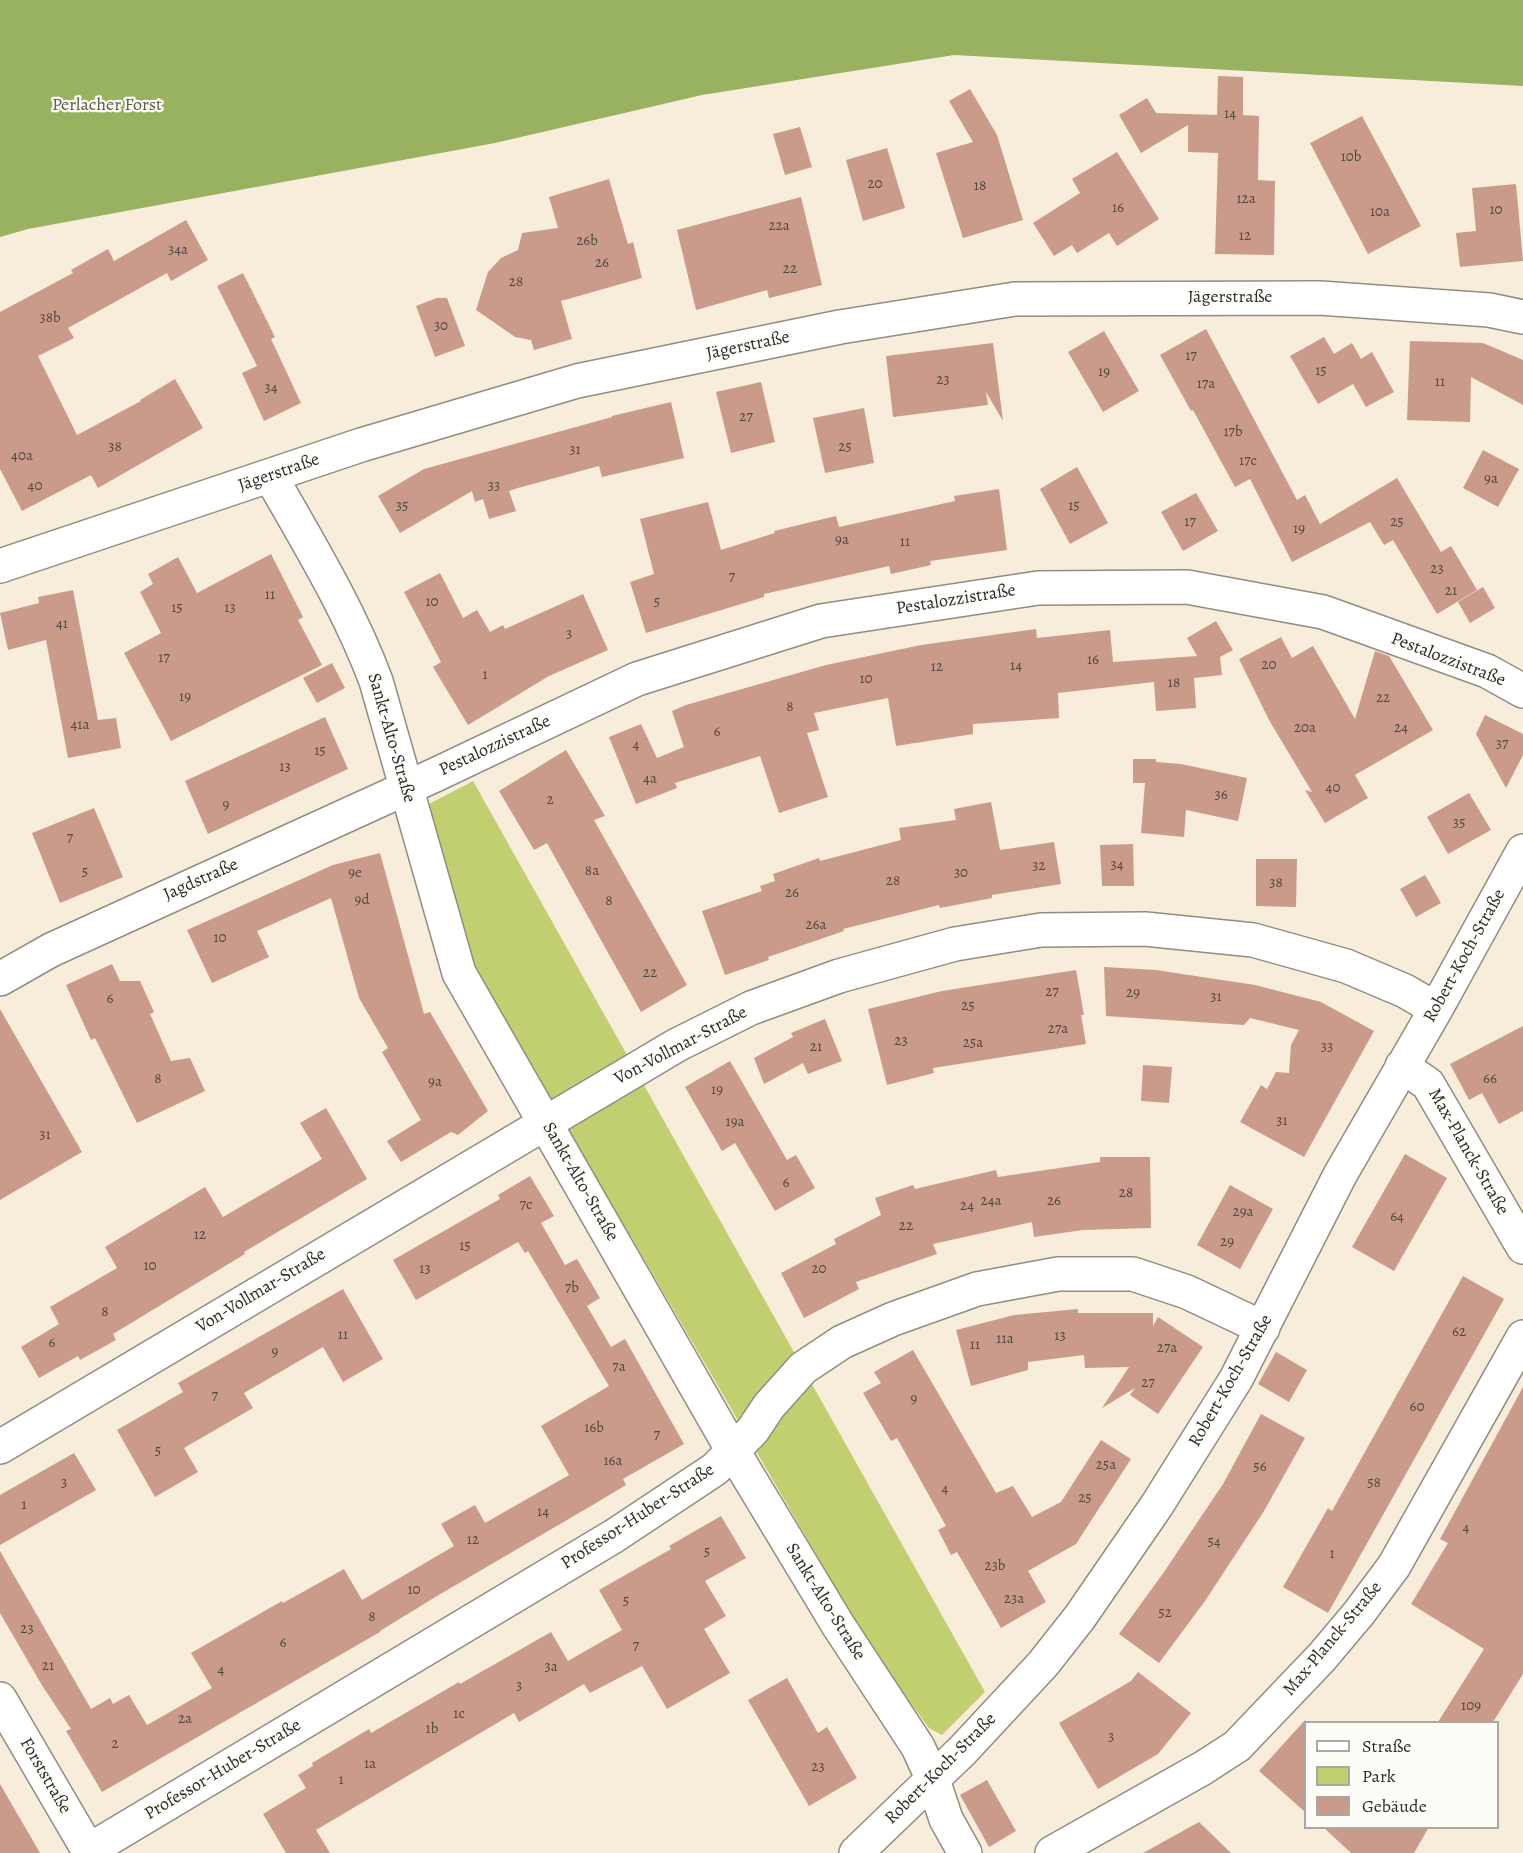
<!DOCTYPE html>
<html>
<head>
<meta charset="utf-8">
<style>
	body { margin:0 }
	#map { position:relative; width:1523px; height:1853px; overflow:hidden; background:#f8ecda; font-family:Alegreya,serif }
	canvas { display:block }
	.legend { position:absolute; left:1304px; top:1721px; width:195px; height:108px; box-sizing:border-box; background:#fdfcf7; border:2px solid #a9a8a5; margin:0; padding:8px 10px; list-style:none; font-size:18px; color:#2b2b2b }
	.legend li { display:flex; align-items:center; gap:12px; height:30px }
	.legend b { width:30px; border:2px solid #a9a8a5 }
</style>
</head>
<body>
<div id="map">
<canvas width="1523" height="1853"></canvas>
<ul class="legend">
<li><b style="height:8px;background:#fff"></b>Straße</li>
<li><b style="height:16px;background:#c2cf70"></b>Park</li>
<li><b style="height:16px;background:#ca9b8a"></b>Gebäude</li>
</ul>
</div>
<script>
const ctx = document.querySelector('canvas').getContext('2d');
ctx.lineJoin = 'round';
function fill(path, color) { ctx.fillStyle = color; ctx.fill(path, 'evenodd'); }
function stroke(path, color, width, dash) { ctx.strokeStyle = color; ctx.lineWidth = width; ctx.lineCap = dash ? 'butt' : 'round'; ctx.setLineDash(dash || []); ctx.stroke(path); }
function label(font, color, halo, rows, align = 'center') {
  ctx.font = font + ' Alegreya,serif'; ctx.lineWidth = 4.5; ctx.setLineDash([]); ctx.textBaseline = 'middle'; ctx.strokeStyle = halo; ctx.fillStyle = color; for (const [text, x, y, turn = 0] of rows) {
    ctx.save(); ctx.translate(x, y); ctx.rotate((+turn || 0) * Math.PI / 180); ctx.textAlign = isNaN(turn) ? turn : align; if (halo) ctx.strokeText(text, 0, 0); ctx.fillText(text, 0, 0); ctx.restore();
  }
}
fill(new Path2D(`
	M473 781 985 1692 942 1735 929 1728 875 1655 474 968 429 804Z`), '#c2cf70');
fill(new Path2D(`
	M0 0H1523V86L954 55 702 95 495 143 28 229 0 237Z`), '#99b262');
fill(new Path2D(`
	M1218 76 1243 77V115L1259 116 1258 180 1275 181 1274 255 1215 254 1218 153 1188 152V125L1141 153 1119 115 1147 98 1156 113 1217 115Z
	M970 89 997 135 1023 220 963 238 936 153 973 142 949 101Z
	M1362 116 1421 226 1368 254 1310 143Z
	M800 127 812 167 785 175 773 134Z
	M887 148 905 208 863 221 846 160Z
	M1117 152 1159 219 1117 246 1109 233 1077 253 1072 245 1054 256 1033 223 1080 193 1072 179Z
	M609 179 628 244 633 242 642 278 561 301 572 339 534 350 531 340 515 337 476 310 488 272 501 258 518 250 522 233 558 228 549 197Z
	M1516 184 1523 261 1460 267 1456 233 1476 231 1472 188Z
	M801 197 822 285 769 298 767 290 696 310 677 230Z
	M186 220 208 260 171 281 167 273 68 328 74 338 38 356 77 435 141 401 140 400 175 379 203 428 98 488 91 475 22 511 0 469V312L73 273 71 270 108 249 114 261Z
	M243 273 275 337 271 339 301 403 264 421 242 373 257 366 217 286Z
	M437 298H447L465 346 435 357 416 306Z
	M1206 329 1297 500 1305 495 1320 524 1397 478 1441 552 1451 546 1477 590 1437 614 1393 540 1384 545 1370 522 1292 562 1250 479 1235 487 1193 410 1191 411 1160 355Z
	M1104 331 1139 391 1103 412 1068 352Z
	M1324 337 1334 354 1352 343 1361 359 1372 352 1394 392 1366 407 1353 384 1318 404 1290 356Z
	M1410 341 1483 343 1523 360V405L1471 377 1470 422 1407 420Z
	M993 343 1003 421 986 392 988 405 893 417 886 356Z
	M761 382 775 442 731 453 716 392Z
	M671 402 684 458 602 477 599 466 518 488 509 491 516 511 489 519 483 499 475 502 472 491 400 533 378 496 424 469 612 417V416Z
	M864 408 874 463 825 473 813 418Z
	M1483 450 1519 469 1498 507 1463 488Z
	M1077 467 1108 523 1070 544 1040 489Z
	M999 489 1007 550 930 561 931 565 891 574 889 566 764 594V597L646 633 630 582 654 574 640 519 708 502 721 550 775 533 774 531 836 516 839 527 955 501 954 496Z
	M1196 493 1218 531 1183 551 1161 512Z
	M271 554 303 617 298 620 322 665 171 741 124 653 161 633 140 592 153 584 148 574 178 557 197 593Z
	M440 573 463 618 477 610 490 632 503 625 505 629 583 594 608 650 549 676 468 725 433 667 441 662 404 592Z
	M1483 587 1495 608 1470 623 1458 602Z
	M73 590 98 720 116 718 121 748 68 758 46 640 8 650 0 613 39 603 38 597Z
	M1216 621 1233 650 1220 657 1222 675 1194 678 1196 708 1156 711 1154 682 1058 693 1059 718 973 724V734L896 746 888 698 814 713 819 730 807 733 828 797 779 813 760 756 675 783 677 788 636 804 609 737 641 724 657 758 684 747 672 711 686 705 826 665 921 645 1036 629 1037 638 1110 630 1113 662 1197 656 1187 638Z
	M1281 637 1292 658 1313 646 1355 719 1375 651 1389 656 1433 730 1355 775 1368 798 1325 823 1305 790 1312 792 1269 720 1239 659Z
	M332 663 345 688 317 703 303 678Z
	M1485 715 1523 734V755L1506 788 1476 734Z
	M325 717 348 769 208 834 185 781Z
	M566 750 605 816 594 820 687 985 641 1012 547 843 534 850 499 791Z
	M1133 759H1156V762L1181 764 1247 778 1238 821 1186 810 1184 837 1141 833 1145 783H1133Z
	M1469 793 1491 830 1448 854 1427 817Z
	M991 802 1000 850 1054 842 1061 884 992 895V898L940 908 939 905 843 929 844 931 768 957 769 960 725 975 702 911 762 891 760 886 775 881 773 874 819 858 820 861 901 840 899 828 956 820 954 809Z
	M94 808 123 877 60 903 32 833Z
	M1133 844 1134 886H1102L1100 845Z
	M380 853 424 1014 430 1012 488 1111 458 1135 451 1132 401 1162 387 1141 421 1120 382 1052 388 1048 359 998 331 898 257 931 269 957 212 983 187 930 333 865Z
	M1256 859H1297L1296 907 1256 906Z
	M1425 875 1441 903 1416 917 1400 889Z
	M112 964 120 981H140L154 1012 150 1014 171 1061 190 1058 205 1091 137 1123 95 1038 91 1040 66 985Z
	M1104 967 1156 970 1255 985 1321 1002 1374 1031 1304 1157 1240 1122 1261 1085 1267 1089 1276 1072 1289 1073 1291 1045 1299 1030 1250 1018 1244 1025 1106 1016Z
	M1076 970 1084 1015H1081L1086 1044 933 1068 934 1073 887 1085 868 1009 942 991Z
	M0 1009 82 1152 0 1200Z
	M825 1019 842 1061 808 1074 803 1063 764 1084 754 1058 793 1037 791 1033Z
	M1523 1026V1111L1499 1124 1482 1093 1469 1100 1450 1064Z
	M730 1061 787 1160 796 1155 815 1188 775 1211 735 1143 722 1151 685 1087Z
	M1143 1065 1172 1067 1169 1103 1141 1101Z
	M326 1108 367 1179 244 1252 245 1254 113 1334 116 1340 80 1360 78 1356 39 1378 21 1347 59 1324 50 1307 117 1268 105 1247 205 1187 223 1217 322 1159 300 1123Z
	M1405 1154 1447 1178 1394 1271 1352 1247Z
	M1100 1157H1150L1151 1228 1083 1230 1034 1237 1032 1222 933 1244 937 1254 856 1282 859 1289 804 1318 781 1273 836 1244 834 1239 881 1215 875 1198 913 1185 915 1189 996 1170 998 1177 1100 1162Z
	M530 1176 554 1216 541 1223 565 1265 577 1259 600 1298 587 1306 611 1347 625 1339 684 1444 623 1479 626 1485 596 1503 437 1596 380 1631V1632L102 1792 66 1731 71 1729 43 1687 0 1613V1551L91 1709 110 1698 113 1704 129 1695 147 1725 212 1688 191 1653 282 1601 283 1603 344 1569 362 1600 454 1546 441 1524 475 1505 485 1523 569 1475 541 1426 609 1386 528 1251 525 1253 518 1242 416 1300 393 1260 500 1199 498 1195Z
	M1230 1185 1273 1209 1240 1269 1197 1245Z
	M1463 1276 1504 1299 1328 1613 1283 1587 1328 1508 1332 1511Z
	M343 1289 383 1359 343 1382 323 1347 244 1393 253 1408 184 1448 198 1472 155 1497 117 1430 183 1392 178 1383Z
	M1078 1309V1313H1153V1326L1158 1317 1203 1347 1158 1414 1130 1395 1135 1388 1102 1408 1129 1367 1085 1368 1084 1355 1028 1362V1370L971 1386 956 1330 1014 1315Z
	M913 1350 996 1493 1013 1486 1032 1517 1061 1502 1101 1440 1131 1459 1076 1544 1028 1571 1046 1602 1001 1628 957 1552 951 1555 938 1530 946 1526 897 1438 891 1441 863 1393 881 1383 874 1372Z
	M1276 1352 1307 1370 1289 1402 1258 1384Z
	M1523 1387V1674L1493 1722H1438L1484 1649 1411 1604 1448 1543 1440 1539Z
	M1261 1414 1305 1438 1264 1511 1205 1601 1159 1663 1119 1634 1164 1572 1223 1484Z
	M74 1453 96 1490 0 1545V1495Z
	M721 1516 746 1558 705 1581 726 1616 704 1629 730 1673 667 1709 642 1666 590 1693 584 1684 519 1722 514 1713 316 1830 330 1853H286L263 1814 306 1788 298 1775 313 1766 312 1763 369 1729 371 1733 459 1682 460 1684 551 1632 568 1661 622 1630 599 1590 671 1549 669 1546Z
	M1138 1672 1191 1713 1158 1754 1098 1789 1059 1723 1131 1681Z
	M787 1678 818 1733 827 1727 857 1778 809 1806 748 1700Z
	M1305 1720V1812L1259 1771Z
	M987 1780 1016 1831 989 1847 960 1795Z
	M0 1784 40 1853H0Z
	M1199 1822 1231 1853H1143Z
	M1323 1827H1429L1414 1853H1351Z`), '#ca9b8a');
const minor = new Path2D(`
	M271 477C309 544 349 609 376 681L459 973 733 1451 838 1625 918 1747 933 1780 946 1819 965 1853
	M0 566 361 445 577 381 840 327 1015 299 1320 298 1489 310 1523 317
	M0 979 51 950 435 775 637 679 821 621 1038 588 1187 587 1323 612 1487 671 1523 691
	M1402 1066 1428 1084 1523 1247
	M0 1447 677 1045 751 1008 839 976 955 944 1041 930 1145 929 1253 940 1346 966 1405 991 1436 1009
	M0 1699 90 1853
	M88 1851 614 1536 715 1469 753 1430 769 1406 803 1368 842 1342 893 1319 977 1289 1058 1274H1133L1187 1292 1263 1328
	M856 1853 963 1750 1043 1664 1080 1617 1157 1505 1236 1379 1340 1175 1436 1009 1523 851
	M1052 1853 1203 1768 1237 1746 1322 1657 1359 1613 1394 1566 1523 1337`);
stroke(minor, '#928c82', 36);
stroke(minor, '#fff', 33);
label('15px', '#534743', null, [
	["14",1230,114],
	["10b",1351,157],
	["20",875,184],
	["18",980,186],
	["12a",1246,199],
	["16",1118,208],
	["10",1496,210],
	["10a",1380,212],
	["22a",779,226],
	["12",1245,236],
	["26b",587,241],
	["34a",178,250],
	["26",602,263],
	["22",790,269],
	["28",516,282],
	["38b",50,318],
	["30",441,326],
	["17",1191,356],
	["15",1321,371],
	["19",1104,372],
	["23",943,380],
	["11",1440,382],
	["17a",1206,384],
	["34",271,388],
	["27",746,417],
	["17b",1233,432],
	["38",115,447],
	["25",845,447],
	["31",575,450],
	["40a",22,456],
	["17c",1248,461],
	["9a",1491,479],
	["40",35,486],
	["33",494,486],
	["35",402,506],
	["15",1074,506],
	["17",1190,522],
	["25",1397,522],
	["19",1299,529],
	["9a",842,540],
	["11",905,542],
	["23",1437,569],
	["7",732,577],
	["21",1451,591],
	["11",270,595],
	["10",432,602],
	["5",657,602],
	["15",177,608],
	["13",230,608],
	["41",62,624],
	["3",569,634],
	["17",164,658],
	["16",1093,660],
	["20",1269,665],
	["14",1016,666],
	["12",937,667],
	["1",485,675],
	["10",866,679],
	["18",1174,683],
	["19",185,697],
	["22",1383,698],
	["8",790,707],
	["41a",80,725],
	["20a",1305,728],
	["24",1401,728],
	["6",717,732],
	["37",1502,744],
	["4",636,745],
	["15",320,751],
	["13",285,767],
	["4a",650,779],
	["40",1333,788],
	["36",1221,795],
	["2",550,800],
	["9",226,805],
	["35",1459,823],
	["7",70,838],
	["34",1117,865],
	["32",1039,866],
	["8a",592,871],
	["5",85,872],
	["9e",355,873],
	["30",961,873],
	["28",893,881],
	["38",1276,883],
	["26",792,893],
	["9d",362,900],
	["8",609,901],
	["26a",816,925],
	["10",220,938],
	["22",650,973],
	["27",1052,992],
	["29",1133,993],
	["31",1216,997],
	["6",110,999],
	["25",968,1006],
	["27a",1058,1029],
	["23",901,1041],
	["25a",973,1043],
	["21",816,1047],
	["33",1327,1047],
	["8",158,1079],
	["66",1490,1079],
	["9a",435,1082],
	["19",717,1090],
	["31",1282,1121],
	["19a",735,1122],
	["31",45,1135],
	["6",786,1183],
	["28",1126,1193],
	["24a",991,1201],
	["26",1054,1201],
	["7c",526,1205],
	["24",967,1206],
	["29a",1243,1212],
	["64",1397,1217],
	["22",906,1226],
	["12",200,1235],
	["29",1227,1242],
	["15",465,1246],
	["10",150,1266],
	["13",425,1269],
	["20",819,1269],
	["7b",572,1288],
	["8",105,1312],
	["62",1459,1332],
	["11",343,1335],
	["13",1060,1336],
	["11a",1005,1339],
	["6",52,1343],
	["11",975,1345],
	["27a",1167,1348],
	["9",275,1352],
	["7a",619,1367],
	["27",1148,1383],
	["7",215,1396],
	["9",914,1399],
	["60",1417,1407],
	["16b",594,1428],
	["7",657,1435],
	["5",158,1451],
	["16a",613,1461],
	["25a",1106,1465],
	["56",1260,1467],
	["3",64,1483],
	["58",1374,1483],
	["4",945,1489],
	["25",1085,1498],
	["1",24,1505],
	["14",543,1512],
	["4",1466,1528],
	["12",473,1540],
	["54",1214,1542],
	["5",707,1552],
	["1",1332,1554],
	["23b",995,1566],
	["10",414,1590],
	["23a",1014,1599],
	["5",626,1601],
	["52",1165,1613],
	["8",372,1617],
	["23",27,1629],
	["6",283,1643],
	["7",636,1646],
	["21",48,1666],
	["3a",551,1667],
	["4",221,1670],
	["3",519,1686],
	["109",1471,1706],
	["1c",459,1714],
	["2a",185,1719],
	["1b",432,1729],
	["3",1111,1737],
	["2",115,1744],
	["1a",370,1764],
	["23",818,1767],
	["1",341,1780]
]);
label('18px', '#585c40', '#fdfcf7', [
	["Perlacher Forst",107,106]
]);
label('18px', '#2b2b2b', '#fdfcf7', [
	["Jägerstraße",1230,298],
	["Jägerstraße",748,346,-12],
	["Jägerstraße",279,473,-19],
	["Pestalozzistraße",956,600,-9],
	["Pestalozzistraße",1448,660,21],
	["Sankt-Alto-Straße",391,738,74],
	["Pestalozzistraße",495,746,-25],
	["Jagdstraße",201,880,-24],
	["Robert-Koch-Straße",1465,956,-61],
	["Von-Vollmar-Straße",681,1046,-28],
	["Max-Planck-Straße",1468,1152,60],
	["Sankt-Alto-Straße",580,1182,60],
	["Von-Vollmar-Straße",261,1291,-31],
	["Robert-Koch-Straße",1231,1381,-60],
	["Professor-Huber-Straße",638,1517,-33],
	["Sankt-Alto-Straße",825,1602,58],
	["Max-Planck-Straße",1333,1639,-50],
	["Robert-Koch-Straße",941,1769,-45],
	["Professor-Huber-Straße",223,1770,-31],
	["Forststraße",45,1776,60]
]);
</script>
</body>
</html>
